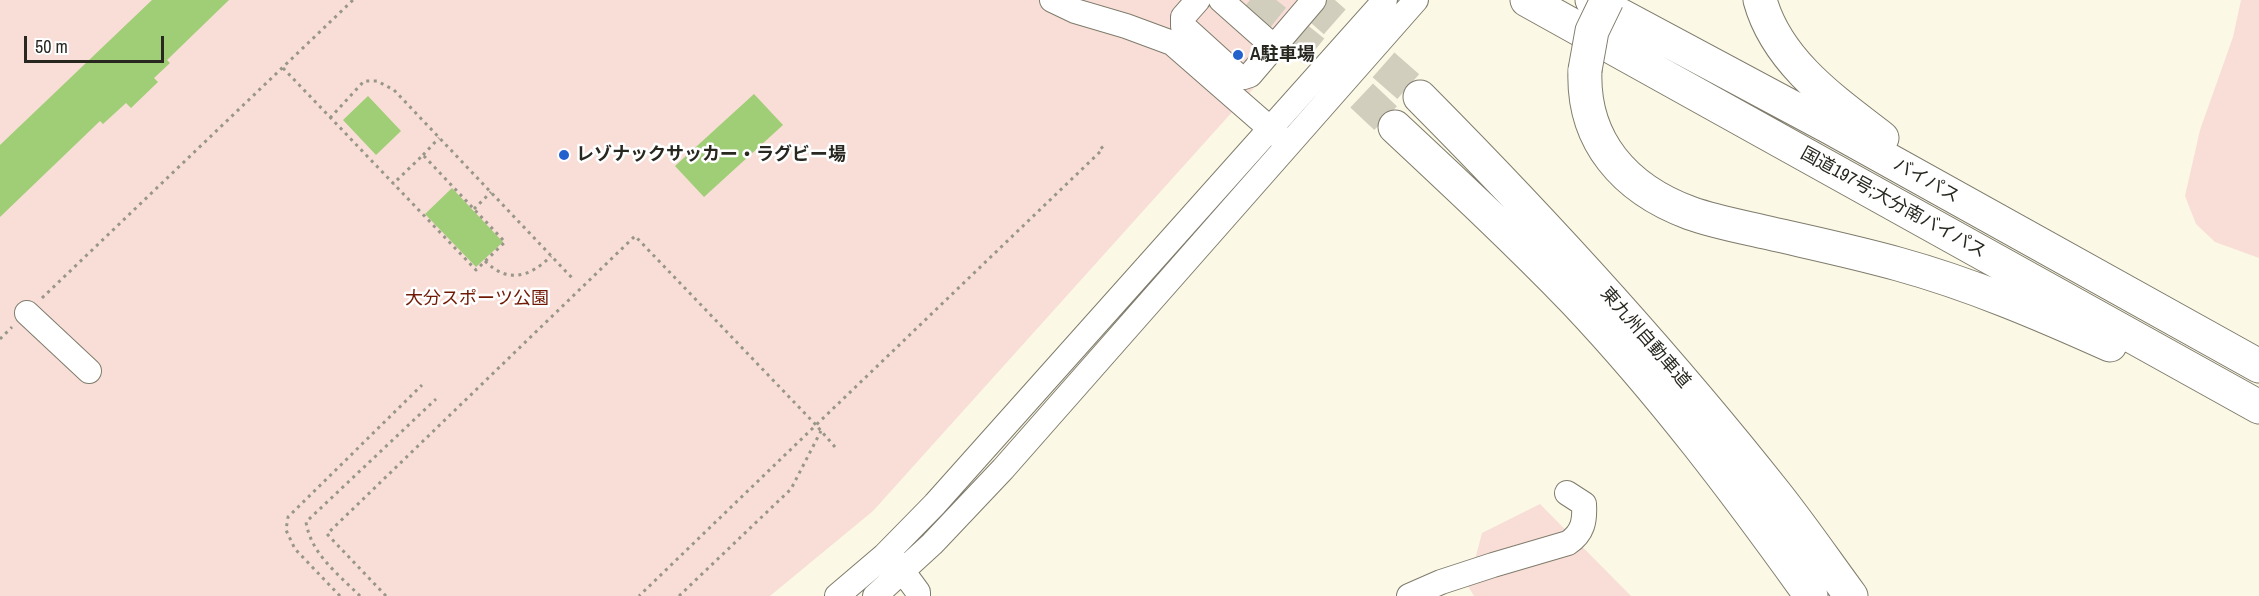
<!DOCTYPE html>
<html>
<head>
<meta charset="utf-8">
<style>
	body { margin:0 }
	#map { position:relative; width:2259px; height:596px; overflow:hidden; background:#fcf8e6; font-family:"Archivo Narrow",sans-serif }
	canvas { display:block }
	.scale { position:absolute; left:24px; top:36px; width:140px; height:27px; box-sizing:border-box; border:3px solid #282720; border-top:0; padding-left:8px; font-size:18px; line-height:21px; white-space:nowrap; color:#282720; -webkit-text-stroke:4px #fff; paint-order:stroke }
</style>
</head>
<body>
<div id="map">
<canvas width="2259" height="596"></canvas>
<div class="scale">50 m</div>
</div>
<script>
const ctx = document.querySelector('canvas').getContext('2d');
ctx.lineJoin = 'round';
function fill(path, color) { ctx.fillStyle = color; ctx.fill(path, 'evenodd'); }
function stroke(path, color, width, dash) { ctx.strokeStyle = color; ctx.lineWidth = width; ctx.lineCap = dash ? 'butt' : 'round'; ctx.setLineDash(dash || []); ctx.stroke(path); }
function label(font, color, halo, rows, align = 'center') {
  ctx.font = font + ' "Archivo Narrow","Noto Sans JP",sans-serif'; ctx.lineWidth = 5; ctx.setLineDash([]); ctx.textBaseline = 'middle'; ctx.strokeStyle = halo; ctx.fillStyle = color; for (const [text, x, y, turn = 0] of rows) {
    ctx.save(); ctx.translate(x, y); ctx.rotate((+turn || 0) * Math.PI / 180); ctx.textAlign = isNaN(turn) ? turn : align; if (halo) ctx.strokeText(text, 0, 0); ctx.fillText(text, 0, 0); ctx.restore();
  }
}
fill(new Path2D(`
	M0 0H1333L873 511 770 596H0Z
	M2241 0H2259V258L2215 242 2196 224 2185 196 2200 130 2233 37Z
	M1540 504 1631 596H1474L1468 586 1482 533Z`), '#f8ded7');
fill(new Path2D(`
	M152 0H229L167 60 170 63 154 78 158 82 131 108 126 103 103 124 100 121 0 217V145Z
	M754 94 783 125 704 197 675 166Z
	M368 96 401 131 376 155 343 120Z
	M452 188 503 242 476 267 425 214Z`), '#a0ce76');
stroke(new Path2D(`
	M1250 0 1321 57 1395 127
	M1310 0 1420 97`), '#d2cebe', 33, [33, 16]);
const minor = new Path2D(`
	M1052 0 1075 11 1126 26 1172 43 1282 139
	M1198 0 1183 17V26L1237 75 1244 77 1250 75 1314 0
	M1221 0 1274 47
	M27 313 89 371
	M893 558 918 592V596
	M837 596 884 556 935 504 1385 0
	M875 596 932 544 1003 469 1416 0
	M1409 596 1441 582 1493 565 1568 543C1583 533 1585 521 1584 504L1567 493`);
const highway = new Path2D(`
	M1527 0 2259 407
	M1592 0 1831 128 2259 366
	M1760 0C1777 62 1834 101 1882 138
	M1585 70C1582 141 1625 189 1690 213 1715 222 1743 227 1769 233 1812 243 1855 252 1898 264 1971 284 2041 314 2110 345
	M1420 97C1545 223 1665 354 1775 493 1802 527 1826 562 1851 596
	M1395 127C1456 184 1517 241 1575 301 1662 393 1738 494 1811 596`);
stroke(minor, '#7f7c6c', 26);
stroke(highway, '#7f7c6c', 35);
stroke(new Path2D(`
	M283 68 476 270 505 242 423 155 393 184
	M330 118 364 81H377L394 90 574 280
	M423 155 439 138
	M474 209 491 192
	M485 261C508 284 530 277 551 256
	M42 298 353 0
	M0 339 12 327
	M835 447 816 425 1103 149 1099 144
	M340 596 295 549 286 530 288 517 422 385
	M360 596C338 574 311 554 306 522L436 399
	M386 596 327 534 635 236 816 425 639 596
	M679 596 791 489 821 431`), '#989689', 3, [3, 4.5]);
stroke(minor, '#fff', 24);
stroke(highway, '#fff', 33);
const highwayBridge = new Path2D(`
	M1585 70 1592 31 1607 0`);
stroke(highwayBridge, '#7f7c6c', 35, []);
stroke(highwayBridge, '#fff', 33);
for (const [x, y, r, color] of [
	[1238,55,6,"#2361cd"],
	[564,155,6,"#2361cd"]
]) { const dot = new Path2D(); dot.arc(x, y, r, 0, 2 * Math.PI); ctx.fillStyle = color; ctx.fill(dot); stroke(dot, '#fff', 2); }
label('bold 18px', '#282720', '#fff', [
	["A駐車場",1250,55],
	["レゾナックサッカー・ラグビー場",576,155]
], 'left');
label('18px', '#282720', '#fff', [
	["バイパス",1926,181,29],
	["国道197号;大分南バイパス",1893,203,29],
	["東九州自動車道",1645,338,49]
]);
label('18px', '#701904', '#fff', [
	["大分スポーツ公園",477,299]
]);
</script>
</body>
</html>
